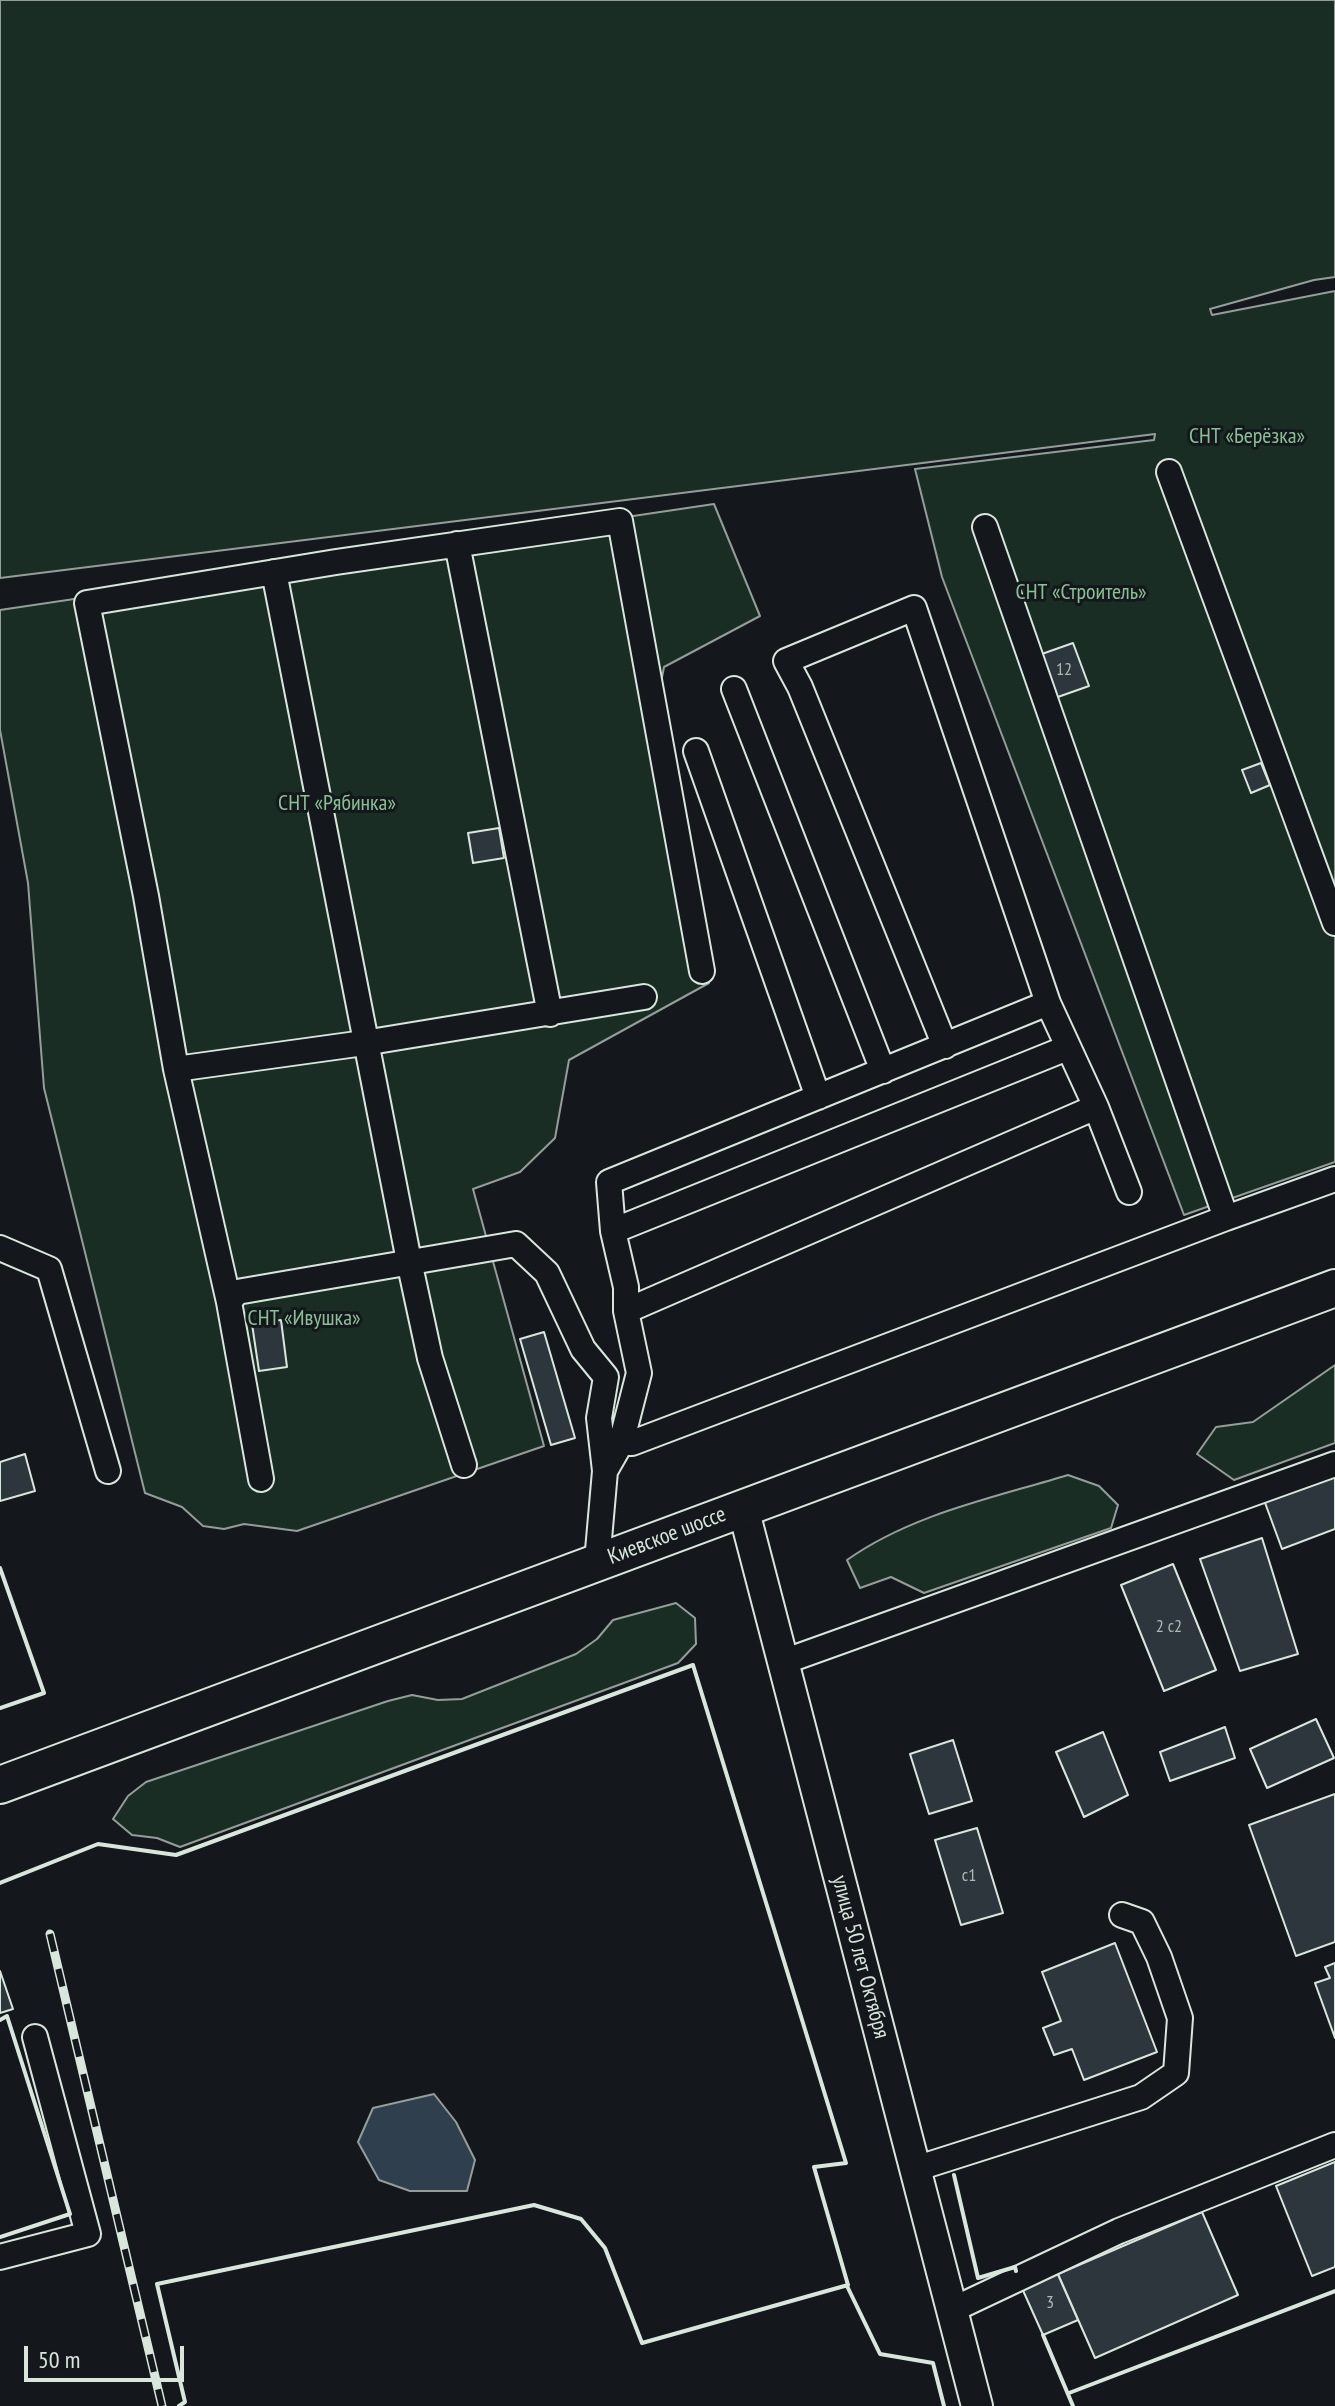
<!DOCTYPE html>
<html>
<head>
<meta charset="utf-8">
<style>
	body { margin:0 }
	#map { position:relative; width:1335px; height:2406px; overflow:hidden; background:#14181c; font-family:"PT Sans Narrow",sans-serif }
	canvas { display:block }
	.scale { position:absolute; left:24px; top:2346px; width:160px; height:36px; box-sizing:border-box; border:4px solid #d8e6dc; border-top:0; padding-left:10px; font-size:24px; line-height:28px; white-space:nowrap; color:#d8e6dc; -webkit-text-stroke:6px #14181c; paint-order:stroke }
</style>
</head>
<body>
<div id="map">
<canvas width="1335" height="2406"></canvas>
<div class="scale">50 m</div>
</div>
<script>
const ctx = document.querySelector('canvas').getContext('2d');
ctx.lineJoin = 'round';
function fill(path, color) { ctx.fillStyle = color; ctx.fill(path, 'evenodd'); }
function stroke(path, color, width, dash) { ctx.strokeStyle = color; ctx.lineWidth = width; ctx.lineCap = dash ? 'butt' : 'round'; ctx.setLineDash(dash || []); ctx.stroke(path); }
function label(font, color, halo, rows, align = 'center') {
  ctx.font = font + ' "PT Sans Narrow",sans-serif'; ctx.lineWidth = 6; ctx.setLineDash([]); ctx.textBaseline = 'middle'; ctx.strokeStyle = halo; ctx.fillStyle = color; for (const [text, x, y, turn = 0] of rows) {
    ctx.save(); ctx.translate(x, y); ctx.rotate((+turn || 0) * Math.PI / 180); ctx.textAlign = isNaN(turn) ? turn : align; if (halo) ctx.strokeText(text, 0, 0); ctx.fillText(text, 0, 0); ctx.restore();
  }
}
const green = new Path2D(`
	M0 0H1335V277L1314 280 1210 309 1212 315 1335 291V1162L1184 1215 942 577 915 469 1154 440 1155 434 0 578Z
	M714 504 760 616 664 667 660 688 709 983 569 1060 555 1138 520 1172 473 1189 544 1446 297 1531 244 1524 224 1529 203 1526 182 1507 145 1493 44 1088 28 883 0 730V610Z
	M1335 1365V1443L1234 1480 1197 1454 1216 1427 1253 1422Z
	M1068 1475 1099 1486 1118 1505 1111 1528 924 1593 891 1577 860 1588 847 1560C912 1514 993 1498 1068 1475Z
	M676 1603 695 1618 696 1644 678 1663 180 1847 157 1838 132 1835 113 1819 128 1796 146 1782 388 1701 412 1695 438 1700 462 1699 576 1654 597 1639 613 1620Z`);
fill(green, '#1a2d24');
stroke(green, '#939e99', 2);
const water = new Path2D(`
	M434 2094 456 2122 475 2160 467 2191H410L379 2180 358 2142 373 2108Z`);
fill(water, '#2f3f4d');
stroke(water, '#939e99', 2);
const building = new Path2D(`
	M1073 643 1089 686 1055 698 1039 655Z
	M1261 763 1270 785 1251 793 1242 770Z
	M499 828 504 858 473 863 468 833Z
	M281 1320 287 1367 259 1371 252 1324Z
	M544 1332 575 1438 551 1445 520 1339Z
	M25 1454 35 1491 0 1501V1462Z
	M1335 1474V1529L1282 1549 1264 1500Z
	M1262 1538 1298 1654 1240 1671 1200 1559Z
	M1173 1564 1216 1670 1164 1691 1121 1585Z
	M1316 1719 1334 1758 1267 1788 1250 1749Z
	M1225 1727 1235 1758 1170 1781 1160 1752Z
	M1103 1732 1128 1795 1084 1817 1056 1752Z
	M953 1740 972 1801 929 1814 910 1754Z
	M1335 1794V1942L1296 1956 1249 1825Z
	M977 1828 1003 1913 961 1925 935 1840Z
	M1115 1943 1157 2052 1084 2080 1072 2049 1054 2055 1043 2028 1061 2021 1042 1972Z
	M1335 1963V2038L1315 1983 1330 1978 1325 1967Z
	M0 1971 13 2009 0 2013Z
	M1335 2162V2267L1312 2276 1276 2186Z
	M1202 2212 1238 2295 1095 2358 1058 2274Z
	M1056 2270 1078 2320 1043 2335 1021 2286Z`);
fill(building, '#2c363c');
stroke(building, '#d8e6dc', 2);
const minor = new Path2D(`
	M1169 472 1335 923
	M985 527 1226 1218 1335 1179
	M457 544 550 1014
	M274 572 409 1261 430 1358 464 1465
	M734 689 883 1071
	M696 751 818 1097
	M945 1046 800 687 786 661 914 608 1048 1003 1096 1107 1129 1192
	M176 1069 364 1043 644 997
	M613 1231 609 1182 1048 1003
	M0 1248 49 1269 108 1471
	M229 1302 176 1069 146 896 87 603 336 562 620 521 702 971
	M626 1311 1096 1107
	M621 1443H632L1226 1218
	M261 1479 229 1302 237 1292 516 1244 547 1273 583 1349 606 1377 599 1418 605 1471
	M597 1562 605 1471 621 1443 639 1373 626 1311V1287L613 1231 1067 1048
	M783 1662 1335 1464
	M915 2169 1141 2097 1176 2073 1180 2018 1159 1957 1142 1922 1122 1915
	M0 2257 88 2234 35 2037
	M952 2310 1119 2231 1335 2145`);
const major = new Path2D(`
	M743 1508 977 2406`);
const highway = new Path2D(`
	M0 1785 1335 1288`);
stroke(minor, '#d8e6dc', 28);
stroke(major, '#d8e6dc', 34);
stroke(highway, '#d8e6dc', 40);
stroke(minor, '#14181c', 24);
stroke(major, '#14181c', 30);
stroke(highway, '#14181c', 36);
const rail = new Path2D(`
	M50 1934 162 2406`);
stroke(rail, '#d8e6dc', 9);
stroke(rail, '#14181c', 6, [18]);
stroke(new Path2D(`
	M0 1568 44 1693 0 1708
	M0 1883 98 1844 176 1855 693 1665 846 2163 814 2167 848 2285 642 2343 605 2248 581 2219 534 2205 157 2284 185 2402 179 2406
	M0 2020 7 2016 70 2214 0 2237
	M954 2175 978 2278 1015 2267 1016 2271
	M847 2286 880 2354 933 2363 944 2406
	M1043 2335 1073 2406
	M1069 2393 1335 2291`), '#d8e6dc', 4);
label('18px', '#adbab4', null, [
	["12",1064,670],
	["2 с2",1169,1627],
	["с1",969,1876],
	["3",1050,2303]
]);
label('22px', '#8ac095', '#14181c', [
	["СНТ «Берёзка»",1247,437],
	["СНТ «Строитель»",1081,593],
	["СНТ «Рябинка»",337,804],
	["СНТ «Ивушка»",304,1319]
]);
label('22px', '#d8e6dc', '#14181c', [
	["Киевское шоссе",667,1536,-21],
	["улица 50 лет Октября",860,1957,75]
]);
</script>
</body>
</html>
